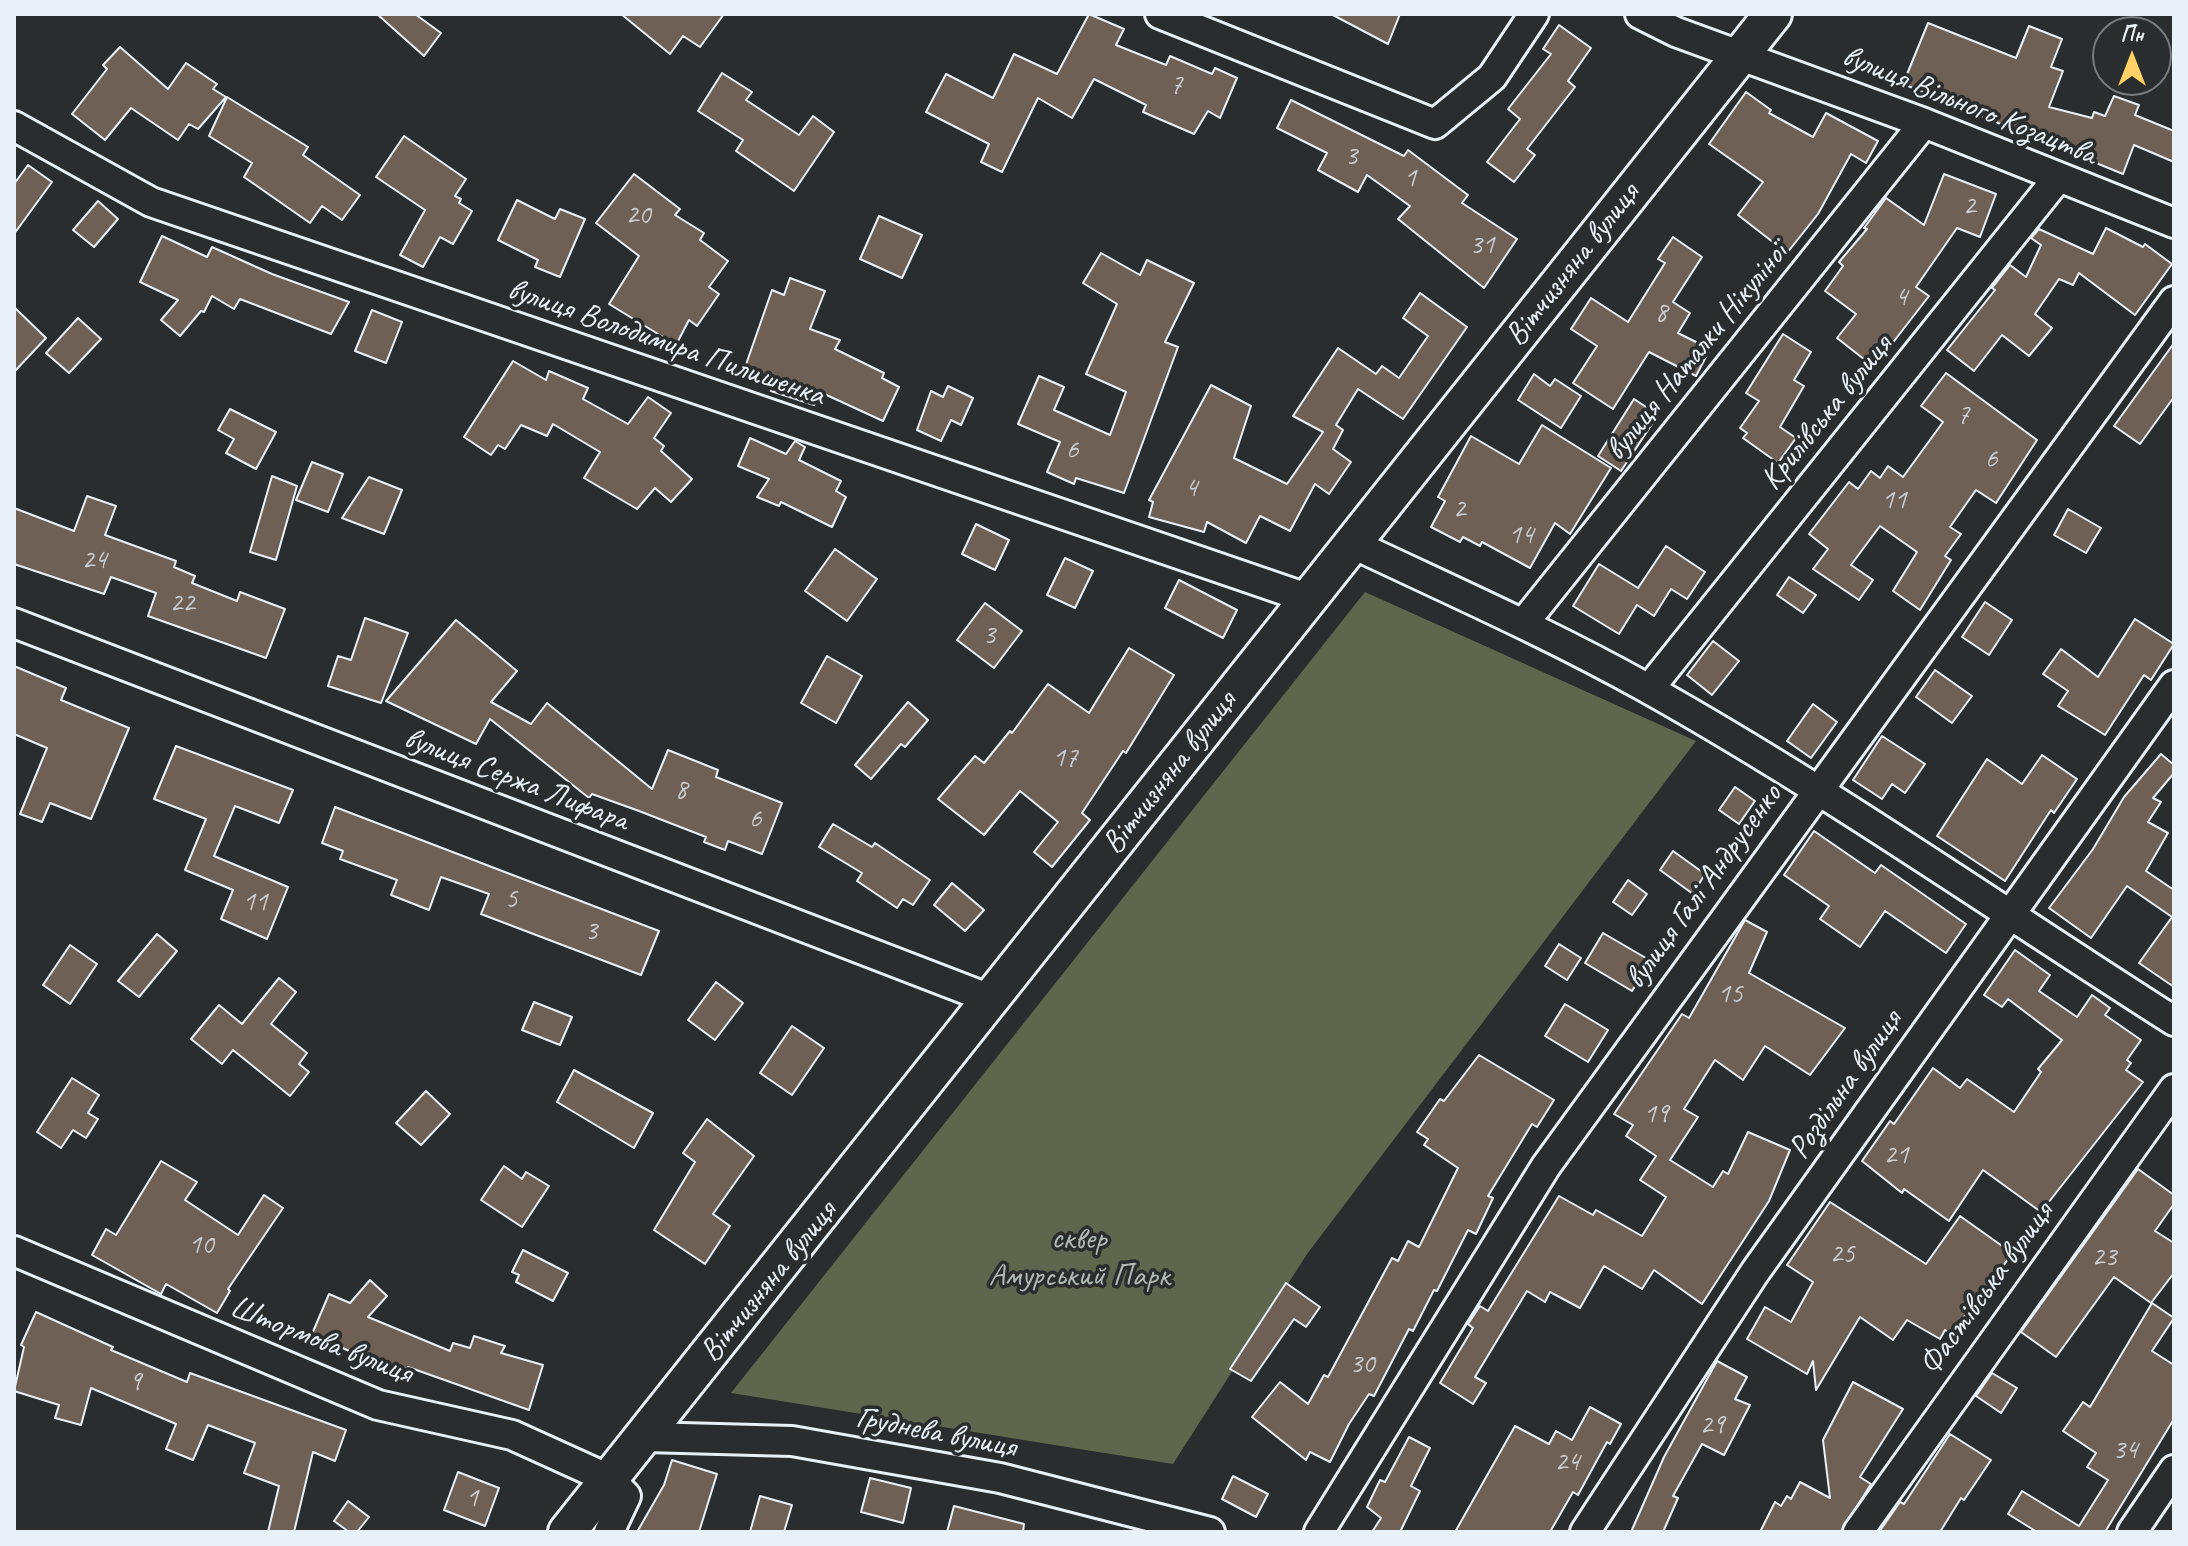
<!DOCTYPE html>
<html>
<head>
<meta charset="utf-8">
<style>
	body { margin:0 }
	#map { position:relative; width:2188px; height:1546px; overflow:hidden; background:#2a2d2e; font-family:Caveat,sans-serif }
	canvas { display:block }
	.frame { position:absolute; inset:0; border:16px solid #e8f1f8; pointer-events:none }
	.north { position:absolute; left:2092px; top:16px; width:80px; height:80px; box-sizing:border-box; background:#2a2d2e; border:2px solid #767b7f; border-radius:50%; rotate:0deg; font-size:22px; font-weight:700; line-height:32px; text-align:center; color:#e8f1f8 }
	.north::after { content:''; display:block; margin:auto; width:28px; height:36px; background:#ffd166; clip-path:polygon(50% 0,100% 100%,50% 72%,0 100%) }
</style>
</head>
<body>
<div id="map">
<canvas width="2188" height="1546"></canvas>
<div class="frame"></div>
<div class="north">Пн</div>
</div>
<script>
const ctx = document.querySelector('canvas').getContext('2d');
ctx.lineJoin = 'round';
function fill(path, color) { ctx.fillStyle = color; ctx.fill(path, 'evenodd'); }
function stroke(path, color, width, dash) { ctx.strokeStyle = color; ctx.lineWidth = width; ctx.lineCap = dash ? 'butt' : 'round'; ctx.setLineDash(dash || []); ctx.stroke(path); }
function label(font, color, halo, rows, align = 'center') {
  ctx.font = font + ' Caveat,sans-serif'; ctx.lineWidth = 7; ctx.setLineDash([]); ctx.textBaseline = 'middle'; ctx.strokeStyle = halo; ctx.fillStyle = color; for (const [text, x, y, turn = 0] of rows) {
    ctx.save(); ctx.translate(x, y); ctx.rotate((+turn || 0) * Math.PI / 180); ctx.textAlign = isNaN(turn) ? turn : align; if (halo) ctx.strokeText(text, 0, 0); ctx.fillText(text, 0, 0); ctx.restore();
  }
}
fill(new Path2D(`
	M1365 592 1696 741 1307 1254 1173 1464 731 1393Z`), '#5e674d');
const building = new Path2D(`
	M377 14H415L441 33 424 56Z
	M621 14H724L700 47 683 36 670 54Z
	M1089 14 1124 29 1116 45 1166 65 1170 56 1212 74 1215 68 1237 78 1220 118 1208 111 1194 134 1143 112 1146 105 1094 79 1072 118 1038 98 1002 172 981 162 989 144 926 112 946 74 993 98 1014 54 1057 74Z
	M1331 14H1400L1388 44Z
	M1928 23 2016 58 2029 26 2062 39 2051 67 2063 71 2049 107 2092 118 2094 112 2105 116 2114 96 2139 105 2135 115 2174 131V162L2134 145 2123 174 1903 84Z
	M1559 25 1591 48 1568 81 1575 87 1527 149 1535 155 1514 182 1487 162 1520 119 1508 109 1551 54 1543 49Z
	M120 47 168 89 186 63 217 84 213 89 226 97 198 129 189 124 178 140 131 108 105 140 72 114 107 69 103 65Z
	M722 73 752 92 746 100 799 135 813 116 834 132 794 191 736 151 743 140 698 111Z
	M1746 92 1771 110 1769 113 1813 137 1826 113 1878 141 1866 163 1851 154 1818 214 1787 253 1738 215 1763 182 1709 144Z
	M227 97 308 147 303 155 360 195 342 220 322 206 310 223 244 177 252 163 209 136Z
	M1291 100 1404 156 1408 150 1468 195 1462 203 1517 239 1484 288 1398 219 1410 206 1367 175 1358 192 1318 170 1327 153 1277 128Z
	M404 136 466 179 455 196 461 199 459 203 472 211 453 244 440 237 423 267 400 255 425 210 376 177Z
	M28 165 52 182 14 234V184Z
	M634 174 680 209 675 215 704 233 700 240 728 261 709 287 719 294 697 326 689 320 676 345 609 304 639 256 596 223Z
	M1944 174 1996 194 1980 237 1957 228 1916 287 1929 296 1874 367 1837 338 1856 314 1825 291 1843 266 1839 262 1867 229 1864 228 1886 198 1924 225Z
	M517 200 555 219 560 209 585 219 560 277 535 267 538 260 498 240Z
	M98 201 118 219 94 247 73 230Z
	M879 216 922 235 902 278 860 259Z
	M2106 228 2143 247 2145 244 2172 264 2135 315 2079 273 2073 285 2059 279 2035 314 2052 328 2029 356 2002 335 1974 371 1947 350 1995 290 1992 288 2010 265 2026 277 2041 245 2031 238 2039 229 2093 254Z
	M162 236 207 257 212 247 272 274 349 302 331 334 240 299 234 309 212 296 204 312 201 311 180 336 161 320 178 300 140 282Z
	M1673 237 1702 257 1673 302 1690 313 1678 333 1710 349 1696 376 1649 352 1613 409 1573 383 1597 346 1571 329 1591 298 1628 322 1665 263 1658 259Z
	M1101 253 1140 275 1147 260 1194 283 1165 342 1178 347 1124 493 1076 478 1074 484 1047 472 1060 442 1018 424 1039 376 1064 387 1054 410 1110 435 1126 392 1086 374 1117 304 1083 283Z
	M790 278 825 291 810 329 840 340 835 349 884 373 882 378 899 387 883 421 820 392 814 405 771 391 772 387 742 376 772 290 784 295Z
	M1420 293 1467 327 1403 419 1358 389 1336 425 1343 430 1333 449 1351 462 1329 494 1315 484 1290 531 1260 516 1246 543 1207 522 1204 532 1149 517 1153 502 1149 500 1211 385 1251 406 1234 458 1287 484 1323 432 1293 416 1338 348 1376 374 1382 366 1399 378 1428 336 1403 318Z
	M14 307 46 338 14 372Z
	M372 310 402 322 386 363 355 351Z
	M78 318 101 339 69 373 46 353Z
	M1783 334 1811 352 1794 380 1804 386 1780 427 1796 438 1778 463 1743 438 1747 433 1740 428 1759 401 1746 393Z
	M2174 343V397L2140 444 2114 426Z
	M513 361 546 380 549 371 588 388 583 399 628 424 648 397 671 413 654 438 664 446 661 451 692 479 671 502 655 488 637 509 584 478 600 452 553 424 547 436 521 425 505 449 498 445 491 455 464 437Z
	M1946 373 2037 440 1996 503 1976 490 1950 527 1961 534 1945 556 1951 560 1920 610 1893 591 1917 552 1880 526 1851 565 1873 580 1859 600 1813 569 1828 549 1809 534 1849 482 1858 489 1871 471 1880 478 1888 466 1903 477 1943 422 1921 406Z
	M1534 374 1550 386 1555 379 1581 396 1561 428 1518 400Z
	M948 386 973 398 961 425 951 420 941 441 917 430 931 391 943 397Z
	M1634 399 1658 415 1621 471 1598 456Z
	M230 409 276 432 256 469 226 453 234 439 218 430Z
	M1542 425 1611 468 1570 534 1555 523 1530 568 1482 542 1480 546 1463 537 1460 542 1431 527 1445 501 1438 497 1471 436 1519 464Z
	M750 438 786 454 795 441 805 447 799 460 841 481 836 491 846 497 832 527 781 502 779 506 757 497 769 479 738 466Z
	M312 462 343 474 328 512 296 500Z
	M272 476 297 486 276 560 250 552Z
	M369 477 402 490 384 534 342 518Z
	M87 496 116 506 105 535 176 561 174 567 195 576 192 583 237 601 240 592 285 609 266 658 148 616 156 593 111 577 104 594 14 564V508L74 531Z
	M2068 509 2101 528 2086 553 2054 535Z
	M976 524 1009 540 995 570 962 554Z
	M1666 546 1705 572 1687 599 1671 589 1654 616 1637 605 1619 634 1573 606 1599 564 1638 588Z
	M835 549 877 579 847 621 805 591Z
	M1065 558 1093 571 1075 608 1047 595Z
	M1789 577 1816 595 1803 613 1777 595Z
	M1179 580 1237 610 1223 638 1165 608Z
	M1985 602 2012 620 1989 655 1962 637Z
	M985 603 1022 631 994 668 957 640Z
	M365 618 408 633 381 703 328 686 338 656 351 660Z
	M2135 619 2174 644 2151 680 2144 675 2105 735 2058 706 2068 691 2043 674 2061 649 2098 677Z
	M456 620 517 671 491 702 531 724 547 703 652 789 668 750 718 770 716 777 782 803 762 854 728 841 725 850 704 842 706 837 639 811 592 794 589 798 490 719 476 744 386 701Z
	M1713 641 1739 661 1712 695 1687 675Z
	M1129 648 1174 675 1126 753 1123 751 1082 813 1090 820 1052 867 1034 852 1058 822 1020 791 984 835 938 799 975 756 984 763 1010 731 1012 733 1048 684 1089 713Z
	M827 656 862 676 836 723 801 703Z
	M14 666 66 688 61 700 129 728 91 819 50 803 42 822 20 814 47 748 14 734Z
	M1935 670 1972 696 1952 723 1916 697Z
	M908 702 928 720 905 747 901 744 871 779 855 765Z
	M1813 704 1837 722 1811 758 1787 741Z
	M1882 736 1925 764 1905 793 1892 784 1882 799 1853 780Z
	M176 746 293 790 279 823 235 806 214 856 288 887 267 939 221 919 233 890 185 870 206 819 154 799Z
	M2161 754 2174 765V773L2153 798 2161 802 2148 822 2168 833 2146 871 2174 890V987L2139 963 2172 917 2127 886 2091 938 2049 908 2093 849 2124 797Z
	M2042 755 2077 779 2054 813 2051 810 2005 881 1937 836 1987 759 2022 784Z
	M1735 787 1755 801 1739 824 1719 810Z
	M335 807 659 931 641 975 481 914 489 894 441 877 429 910 391 895 397 880 340 859 343 851 322 843Z
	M833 824 872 847 875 843 930 880 913 905 903 899 897 908 857 881 862 873 819 847Z
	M1814 831 1875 873 1881 865 1966 924 1946 953 1885 911 1860 947 1820 919 1829 906 1784 875Z
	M1673 851 1705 874 1693 894 1660 870Z
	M1628 880 1647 894 1632 915 1613 902Z
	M952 883 984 910 965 931 934 905Z
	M1745 920 1767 932 1749 973 1845 1028 1810 1075 1765 1046 1743 1080 1715 1060 1684 1109 1698 1117 1670 1160 1713 1187 1723 1171 1728 1174 1748 1132 1790 1150 1769 1201 1702 1304 1654 1270 1642 1289 1604 1266 1580 1308 1550 1292 1545 1302 1527 1291 1475 1377 1486 1383 1473 1404 1440 1383 1473 1328 1468 1324 1480 1306 1488 1311 1559 1196 1593 1215 1596 1210 1642 1236 1666 1197 1640 1180 1656 1156 1626 1136 1633 1125 1614 1114 1682 1014 1689 1018Z
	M1603 933 1651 961 1632 991 1585 963Z
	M157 934 177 951 139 997 118 981Z
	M1559 944 1581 958 1567 980 1545 966Z
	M70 945 97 964 70 1004 43 985Z
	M2015 950 2050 975 2039 991 2077 1017 2092 995 2110 1008 2105 1015 2141 1040 2127 1060 2131 1063 2126 1070 2143 1082 2041 1212 1983 1170 1949 1221 1904 1189 1902 1193 1862 1161 1890 1121 1894 1124 1933 1068 1960 1088 1967 1079 2014 1112 2041 1072 2038 1069 2062 1040 2008 999 2002 1007 1984 995Z
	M279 978 296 992 271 1024 307 1053 299 1064 309 1072 290 1096 233 1050 222 1064 191 1039 219 1005 242 1024Z
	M716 982 743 1003 715 1040 688 1020Z
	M534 1002 572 1017 560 1045 522 1030Z
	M1565 1004 1608 1030 1588 1062 1545 1036Z
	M792 1026 824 1048 792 1095 760 1073Z
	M1479 1055 1554 1100 1537 1127 1532 1124 1488 1196 1493 1198 1476 1234 1468 1230 1437 1291 1434 1290 1413 1331 1409 1329 1374 1396 1369 1394 1349 1424 1330 1462 1310 1452 1306 1460 1252 1417 1280 1382 1308 1404 1324 1375 1328 1377 1392 1258 1398 1261 1408 1241 1419 1247 1458 1168 1424 1145 1428 1139 1417 1132 1440 1099 1444 1101Z
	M574 1070 653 1113 634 1148 557 1102Z
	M72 1078 99 1095 88 1113 98 1119 86 1138 73 1130 61 1148 37 1132Z
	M426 1091 450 1114 421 1145 396 1123Z
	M707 1119 754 1156 713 1214 730 1226 705 1264 654 1230 695 1162 683 1153Z
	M161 1161 197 1182 185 1200 238 1235 264 1195 283 1208 228 1289 230 1291 217 1313 166 1284 161 1294 92 1255 106 1229 116 1235Z
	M504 1166 522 1179 526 1172 549 1186 522 1227 481 1200Z
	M2138 1169 2174 1195V1204L2155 1231 2174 1243V1273L2151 1303 2114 1277 2056 1357 2021 1332Z
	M1830 1202 1926 1264 1960 1216 2012 1253 1979 1302 1975 1299 1953 1335 1945 1330 1940 1339 1907 1320 1893 1340 1860 1317 1816 1390 1813 1361 1807 1374 1747 1339 1765 1307 1791 1322 1813 1282 1787 1265Z
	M523 1250 568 1273 553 1301 516 1282 519 1275 512 1272Z
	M370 1280 387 1296 368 1317 450 1351 453 1343 470 1348 474 1336 505 1346 501 1353 543 1365 529 1410 408 1367 404 1376 312 1334 329 1294 350 1303Z
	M1286 1283 1320 1307 1306 1327 1294 1319 1251 1381 1230 1369Z
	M2152 1303 2174 1318 2152 1351 2174 1365V1419L2105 1532H2037L2008 1514 2022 1491 2079 1526 2108 1480 2087 1467 2096 1453 2063 1431 2083 1402 2090 1407Z
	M36 1312 113 1347 111 1350 187 1382 190 1373 346 1430 335 1461 313 1452 294 1532H268L279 1486 244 1473 255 1443 208 1425 193 1460 166 1449 176 1424 91 1388 81 1425 55 1418 59 1405 14 1391 24 1347 21 1345Z
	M1717 1361 1747 1377 1735 1399 1750 1405 1724 1455 1702 1444 1673 1496 1678 1498 1663 1532H1631L1664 1457Z
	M1992 1373 2017 1388 2001 1413 1976 1396Z
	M1853 1382 1903 1409 1860 1477 1871 1484 1841 1532H1760L1775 1502 1781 1506 1787 1496 1791 1499 1800 1482 1830 1498 1823 1440Z
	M1590 1407 1621 1424 1610 1444 1607 1442 1578 1495 1573 1492 1550 1532H1455L1515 1426 1549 1444 1556 1431 1572 1440Z
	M1950 1434 1991 1460 1964 1500 1961 1498 1940 1532H1879L1900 1502 1904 1504Z
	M1409 1437 1430 1448 1411 1486 1420 1491 1400 1532H1372L1381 1518 1367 1507 1380 1480 1385 1482Z
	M672 1460 717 1474 699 1532H637L664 1485Z
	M458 1472 499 1488 485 1526 444 1510Z
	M1233 1476 1268 1494 1256 1517 1222 1499Z
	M870 1478 911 1488 903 1523 861 1512Z
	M760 1496 792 1505 784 1532H750Z
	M348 1501 369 1517 357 1532H349L334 1521Z
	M954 1506 1024 1524 1023 1532H947Z`);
fill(building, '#6f6056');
stroke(building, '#e8f1f8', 2);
const minor = new Path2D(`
	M1160 14 1435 124 1492 77 1534 14
	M1640 14 1676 32 1924 123 2174 223
	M14 126 151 202 1307 598
	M1351 543C1450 590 1550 634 1645 687 1827 789 1998 909 2174 1021
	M14 623 993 1000
	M1523 624 1924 123
	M1649 689 2057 179
	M14 1251 378 1405 512 1435 609 1479 626 1496 609 1532
	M645 1437 792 1441 1000 1478 1210 1532
	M1319 1532 1546 1166 2174 301
	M1585 1532 1755 1272 2174 685
	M1858 1532 2174 1089
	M2132 1532 2174 1470`);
const tertiary = new Path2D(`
	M567 1532 1773 14`);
stroke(minor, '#e8f1f8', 34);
stroke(tertiary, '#e8f1f8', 42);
stroke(minor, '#2a2d2e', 28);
stroke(tertiary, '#2a2d2e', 36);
label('28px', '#cacdd0', null, [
	["7",1176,86],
	["3",1351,157],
	["1",1410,179],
	["2",1969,207],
	["20",638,216],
	["31",1482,246],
	["4",1901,298],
	["8",1661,314],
	["7",1963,416],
	["6",1072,451],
	["6",1991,460],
	["4",1191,489],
	["11",1894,501],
	["2",1459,510],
	["14",1521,536],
	["24",94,561],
	["22",182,604],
	["3",989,636],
	["17",1065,759],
	["8",681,791],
	["6",755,820],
	["5",511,900],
	["11",255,903],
	["3",591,932],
	["15",1730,995],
	["19",1656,1115],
	["21",1896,1156],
	["10",201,1246],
	["25",1842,1255],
	["23",2104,1258],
	["30",1362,1365],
	["9",135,1383],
	["29",1712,1426],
	["34",2125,1451],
	["24",1567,1463],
	["1",472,1499]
]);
label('32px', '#e8f1f8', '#2a2d2e', [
	["вулиця Вільного Козацтва",1969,106,22],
	["Вітчизняна вулиця",1573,265,-52],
	["вулиця Володимира Пилишенка",666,343,19],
	["вулиця Наталки Нікуліної",1697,352,-51],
	["Крилівська вулиця",1827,413,-51],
	["Вітчизняна вулиця",1170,773,-52],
	["вулиця Сержа Лифара",516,780,21],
	["вулиця Галі Андрусенко",1704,887,-54],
	["Роздільна вулиця",1846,1085,-55],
	["Вітчизняна вулиця",769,1282,-51],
	["Фастівська вулиця",1987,1289,-54],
	["Штормова вулиця",321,1341,21],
	["Груднева вулиця",936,1433,11]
]);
label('32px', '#b1bab4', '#2a2d2e', [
	["сквер",1079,1240],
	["Амурський Парк",1079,1277]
]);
</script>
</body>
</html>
